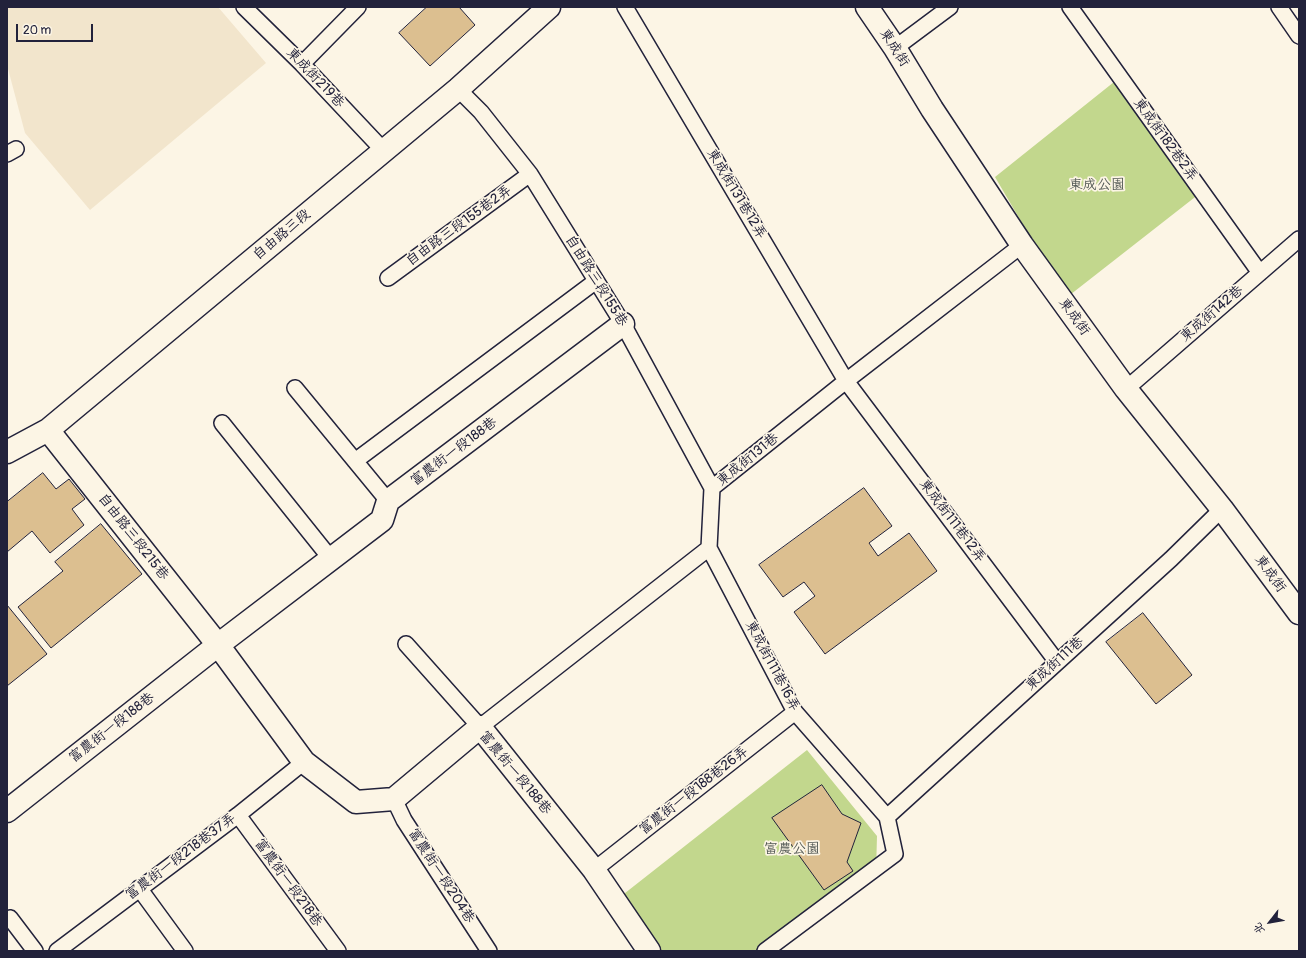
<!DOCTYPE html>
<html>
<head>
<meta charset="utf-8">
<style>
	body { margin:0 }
	#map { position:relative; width:1306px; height:958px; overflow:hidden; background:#fcf5e5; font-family:Pangolin,"LXGW WenKai TC",sans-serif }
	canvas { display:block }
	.frame { position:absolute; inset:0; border:8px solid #22223b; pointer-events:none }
	.north { position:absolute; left:1250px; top:902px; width:40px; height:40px; -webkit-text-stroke:3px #fcf5e5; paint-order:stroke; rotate:239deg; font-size:11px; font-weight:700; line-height:16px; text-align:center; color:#22223b }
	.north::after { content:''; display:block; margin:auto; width:14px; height:18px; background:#22223b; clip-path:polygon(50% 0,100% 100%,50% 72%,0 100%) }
	.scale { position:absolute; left:16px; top:24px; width:77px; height:18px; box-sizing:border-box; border:2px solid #22223b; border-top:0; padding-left:5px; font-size:12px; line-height:14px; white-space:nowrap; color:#22223b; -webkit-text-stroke:3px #fcf5e5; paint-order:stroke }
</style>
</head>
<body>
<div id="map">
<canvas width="1306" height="958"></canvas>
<div class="frame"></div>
<div class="north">北</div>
<div class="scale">20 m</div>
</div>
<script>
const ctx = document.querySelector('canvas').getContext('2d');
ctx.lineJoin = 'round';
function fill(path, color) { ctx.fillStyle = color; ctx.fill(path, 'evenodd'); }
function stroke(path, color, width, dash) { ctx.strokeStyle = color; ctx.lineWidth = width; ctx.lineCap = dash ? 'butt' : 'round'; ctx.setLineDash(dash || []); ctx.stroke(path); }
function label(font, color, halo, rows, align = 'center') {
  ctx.font = font + ' Pangolin,"LXGW WenKai TC",sans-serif'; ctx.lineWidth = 3.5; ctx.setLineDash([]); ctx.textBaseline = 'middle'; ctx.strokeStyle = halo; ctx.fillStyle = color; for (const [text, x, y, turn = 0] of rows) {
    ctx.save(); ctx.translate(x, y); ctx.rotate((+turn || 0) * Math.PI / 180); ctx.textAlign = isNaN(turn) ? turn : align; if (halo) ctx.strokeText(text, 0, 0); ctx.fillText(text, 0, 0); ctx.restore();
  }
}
fill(new Path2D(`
	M7 7H218L266 63 90 210 25 133 7 65Z`), '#f2e5cc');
fill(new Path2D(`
	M1114 82 1199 194 1066 298 995 177Z
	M807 750 877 836 876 872 773 951H659L620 897Z`), '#c2d78d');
const building = new Path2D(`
	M427 7H459L475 25 430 66 399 33Z
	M43 473 56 489 69 479 85 499 72 509 84 525 50 553 32 531 7 552V502Z
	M864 488 892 526 869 543 878 556 909 533 937 571 825 654 794 612 815 596 804 582 783 597 759 565Z
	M101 524 142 574 51 648 18 607 63 571 55 562Z
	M7 605 47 654 7 686Z
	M1143 613 1192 675 1156 704 1106 642Z
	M822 785 842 814 861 823 847 862 853 871 824 890 772 818Z`);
fill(building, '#dcbf90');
stroke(building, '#22223b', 1);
const lane = new Path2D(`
	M244 7 302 64 384 151
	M625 7 846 381 1057 662
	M1070 7 1260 273
	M1279 7 1299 36
	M895 48 950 7
	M302 64 358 7
	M458 89 481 112 530 174 623 324 712 488
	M7 154 16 149
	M388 278 530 174
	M295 388 388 501
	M1126 389 1299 239
	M222 423 331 559
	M355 461 596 281
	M709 548 795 712 887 817 895 854 765 951
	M406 644 480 727 709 548 712 488 846 381 1022 245
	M394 799 404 820 489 951
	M238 815 338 951
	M887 817 1171 559 1222 509
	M594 870 795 712
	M139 888 185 951
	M10 918 35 951
	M57 951 238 815 304 762`);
const street = new Path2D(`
	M867 7 895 48 932 109 1022 245 1126 389 1222 509 1299 613
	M48 430 218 645 304 762 356 802 394 799 480 727 594 870 649 951
	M7 452 48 430 458 89 549 7
	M7 811 218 645 382 520 388 501 623 324`);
stroke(lane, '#22223b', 18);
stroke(street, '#22223b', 25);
stroke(lane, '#fcf5e5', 15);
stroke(street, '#fcf5e5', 22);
label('14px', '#22223b', '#fcf5e5', [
	["東成街",894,48,57],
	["東成街219巷",315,78,46],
	["東成街182巷2弄",1165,140,54],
	["東成街131巷12弄",736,194,59],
	["自由路三段155巷2弄",459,226,-36],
	["自由路三段",282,235,-40],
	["自由路三段155巷",596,281,58],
	["東成街142巷",1212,314,-41],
	["東成街",1074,317,54],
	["富農街一段188巷",454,452,-37],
	["東成街131巷",748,460,-39],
	["東成街111巷12弄",952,521,53],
	["自由路三段215巷",133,537,52],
	["東成街",1270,574,54],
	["東成街111巷",1055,664,-42],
	["東成街111巷16弄",772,666,62],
	["富農街一段188巷",112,728,-38],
	["富農街一段188巷",515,773,50],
	["富農街一段188巷26弄",694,791,-38],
	["富農街一段218巷37弄",181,857,-37],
	["富農街一段204巷",441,876,57],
	["富農街一段218巷",288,883,54]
]);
label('14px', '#525854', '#fcf5e5', [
	["東成公園",1097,185],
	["富農公園",792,849]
]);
</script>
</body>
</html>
